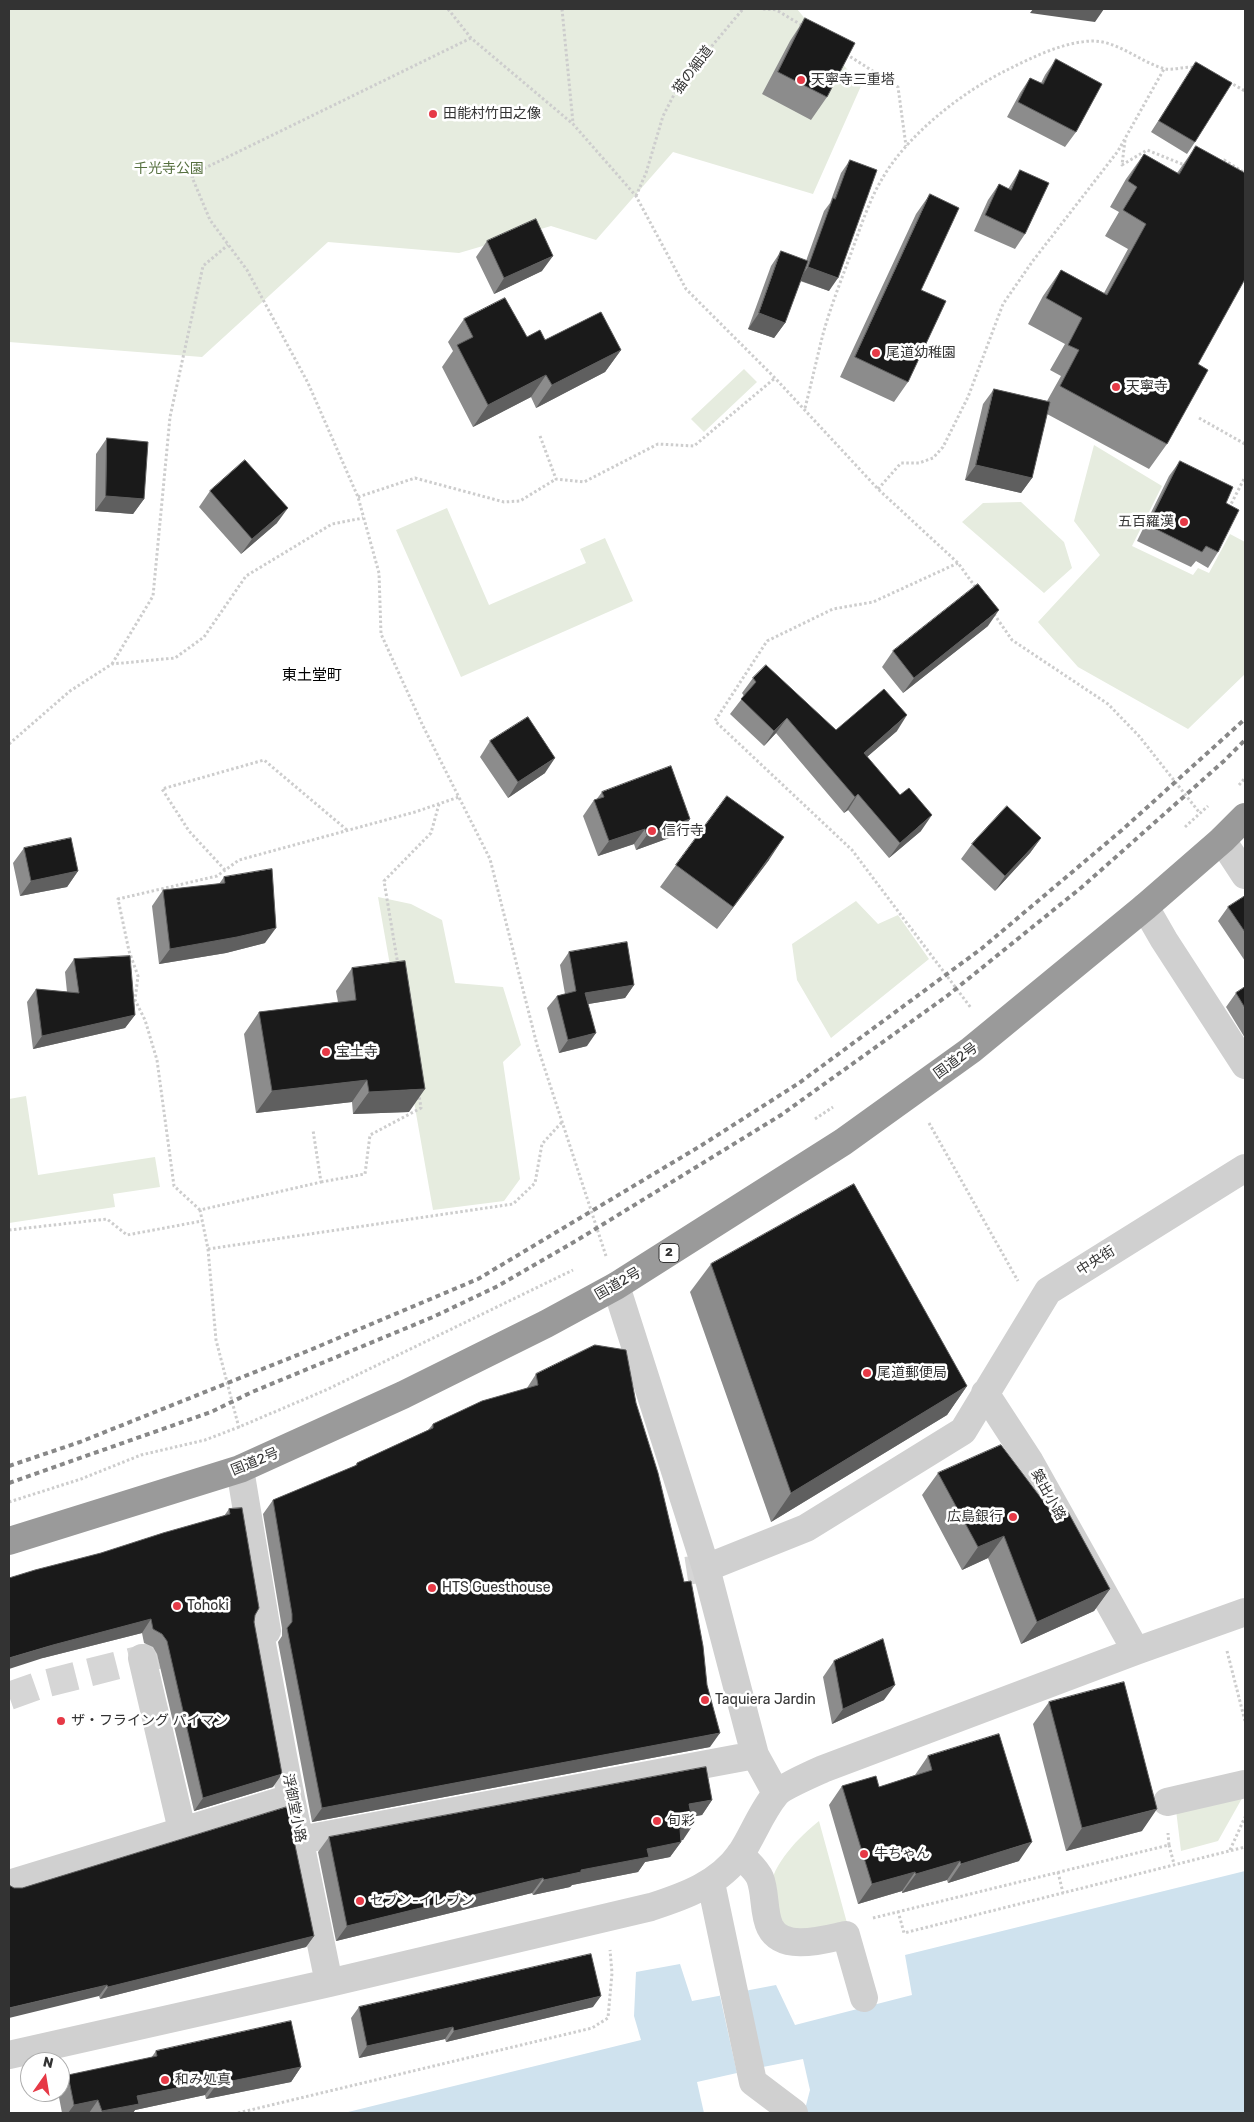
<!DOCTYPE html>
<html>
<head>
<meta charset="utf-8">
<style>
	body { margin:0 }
	#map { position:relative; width:1254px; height:2122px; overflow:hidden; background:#fff; font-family:Rubik,sans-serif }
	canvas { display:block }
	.frame { position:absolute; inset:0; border:10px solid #333; pointer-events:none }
	.north { position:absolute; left:20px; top:2052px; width:50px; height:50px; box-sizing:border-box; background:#fff; border:1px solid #adadad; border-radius:50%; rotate:13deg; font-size:14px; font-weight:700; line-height:20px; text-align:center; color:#333 }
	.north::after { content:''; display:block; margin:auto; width:18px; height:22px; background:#e63946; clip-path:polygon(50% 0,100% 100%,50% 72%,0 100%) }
</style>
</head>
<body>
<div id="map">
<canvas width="1254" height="2122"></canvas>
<div class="frame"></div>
<div class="north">N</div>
</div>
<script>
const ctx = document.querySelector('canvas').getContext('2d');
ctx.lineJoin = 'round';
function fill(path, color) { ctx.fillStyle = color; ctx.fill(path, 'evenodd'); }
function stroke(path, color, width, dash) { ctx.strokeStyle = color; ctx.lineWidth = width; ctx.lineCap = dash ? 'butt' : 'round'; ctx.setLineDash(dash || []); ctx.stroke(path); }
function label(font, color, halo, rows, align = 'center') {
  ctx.font = font + ' Rubik,"Noto Sans JP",sans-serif'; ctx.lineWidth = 5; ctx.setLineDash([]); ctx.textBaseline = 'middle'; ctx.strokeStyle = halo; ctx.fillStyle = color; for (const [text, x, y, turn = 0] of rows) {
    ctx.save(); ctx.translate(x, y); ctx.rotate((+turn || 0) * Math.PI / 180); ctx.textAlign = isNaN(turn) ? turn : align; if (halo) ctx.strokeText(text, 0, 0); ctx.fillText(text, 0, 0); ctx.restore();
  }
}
fill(new Path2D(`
	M9 9H797L861 86 813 194 673 152 596 240 551 226 459 253 328 242 202 357 9 342Z
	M744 369 757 382 704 432 691 419Z
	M1094 445 1162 486 1132 546 1193 575 1198 568 1209 573 1230 534 1245 542V674L1188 729 1078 667 1038 622 1100 555 1074 521Z
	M1021 502 1064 542 1072 568 1044 593 962 522 983 503Z
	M447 508 489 605 586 563 580 549 605 538 633 601 461 677 396 530Z
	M378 897 411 904 442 920 455 983 503 987 521 1045 503 1062 520 1179 504 1201 433 1210Z
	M856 901 878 924 898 915 929 959 831 1038 797 980 792 944Z
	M26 1096 38 1175 155 1157 160 1187 113 1194 115 1207 9 1223V1099Z
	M1245 1793 1218 1841 1181 1851 1176 1810Z
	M819 1821 847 1923 801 1936 777 1925C775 1915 770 1901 770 1890 772 1864 800 1836 819 1821Z`), '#e6ecdf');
fill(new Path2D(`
	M1245 1871V2113H344L641 2040 634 2016 636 1972 680 1964 692 2001 776 1985 795 2025 912 1995 905 1955Z`), '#cfe2ee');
fill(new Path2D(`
	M746 1990 763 2067 803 2059 810 2090 804 2113H704L697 2082 737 2073 720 1996Z`), '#fff');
stroke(new Path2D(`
	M645 1577 706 1568
	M9 1696 40 1685 166 1653`), '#d6d6d6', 28, [28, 14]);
stroke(new Path2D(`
	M448 9 471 38 573 124 636 196 686 289 775 378 878 489 958 563 976 588
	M562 9 573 123
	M763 9 779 10
	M778 11 803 26
	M471 38 201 170 192 177 210 220 247 270 308 383 358 497 379 573 381 634 423 726 490 859 537 1045 606 1256
	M846 54 898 87 906 146
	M1229 82 1245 91
	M1125 140 1122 165 1147 150 1182 164H1186
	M1219 161 1224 160 1245 173
	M636 196 646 173 663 116 679 85 743 9
	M805 408C811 385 816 362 822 338 830 307 843 276 854 245 862 223 870 199 882 179 907 135 962 92 1007 70 1033 57 1063 42 1092 41 1118 41 1139 61 1162 68 1172 72 1185 65 1196 68
	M1199 418 1245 444
	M540 436 556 479 584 482 658 444 694 446 775 378
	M878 489 901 463H919L933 458 943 447 968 397 1003 304 1032 262 1118 151 1164 69
	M358 497 415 478 504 502 520 501 556 479
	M1229 508 1245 477
	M958 563 873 602 833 609 767 641 715 721 852 850 971 1008
	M994 614 1012 640 1108 704 1139 736 1199 812
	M112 664 153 596 170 417 203 266 228 245
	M9 744 70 691 112 664 175 658 204 637 246 576 332 524 363 518
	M1239 785 1245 778
	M1185 827 1208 806
	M225 870 189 831 162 789 264 760 347 830
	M398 965 384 881 431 833 439 804
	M815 1119 833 1107
	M929 1123 1018 1281
	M321 1182 365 1174 370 1135 421 1108 419 1095
	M200 1210 174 1186 157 1060 145 1020 135 1000 138 976 129 951 118 899 217 876 239 860 415 812 459 797
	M9 1230 107 1219 127 1235 202 1221
	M208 1249 513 1204 535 1183 542 1144 562 1122
	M239 1428 216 1340 208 1249 200 1210 321 1182 313 1130
	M9 1502 81 1479 141 1455 205 1440 239 1427 326 1390 573 1270
	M1227 1651 1245 1721
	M1169 1845 1174 1864
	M1230 1850 1245 1817
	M1058 1872 1063 1893
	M898 1911 904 1933 1245 1847
	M873 1918 1169 1845 1168 1833
	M238 2113 592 2028 608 2018 612 1973 610 1950`), '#cdcdcd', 3, [2.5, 2.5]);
stroke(new Path2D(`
	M1222 840 1245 875
	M1145 907 1164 940 1245 1065
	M616 1286 706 1568 755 1755 776 1793
	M985 1393 1030 1462 1136 1651
	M240 1469 267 1631
	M706 1568 806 1528 963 1431 1048 1291 1245 1168
	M260 1633 291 1798 329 1983
	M142 1658 182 1830
	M1167 1802 1245 1784
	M300 1840 755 1755
	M740 1854C746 1861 757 1870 760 1878 766 1893 763 1913 770 1927 783 1953 826 1939 846 1935L864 1998
	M711 1883 753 2082 794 2113
	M9 1884 291 1798
	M9 2055 329 1983 651 1907C685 1896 719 1884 741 1853 753 1835 761 1812 776 1794 782 1787 812 1774 823 1769L1136 1651 1245 1612`), '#d0d0d0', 28);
stroke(new Path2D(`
	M9 1541 240 1469 403 1395 546 1324 616 1286 843 1142 971 1050 1145 907 1222 840 1245 817`), '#9a9a9a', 28);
stroke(new Path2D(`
	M9 1466 80 1442 310 1350 478 1279 702 1145 799 1083 981 949 1122 830 1245 719
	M9 1483 211 1412 252 1392 433 1317 498 1286 579 1239 781 1115 947 996 1082 887 1224 761 1245 740`), '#888', 4, [5, 4]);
fill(new Path2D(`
	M805 18 827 97 811 120 762 94 790 41Z
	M1056 59 1076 132 1065 147 1007 117 1020 93 1030 78 1041 83 1045 75Z
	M1196 62 1195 142 1187 154 1151 132Z
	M1196 146 1198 364 1167 444 1149 469 1047 414 1032 478 1021 493 965 480 983 404 994 389 1047 401 1061 376 1050 370 1065 344 1028 324 1043 296 1061 270 1104 293 1128 249 1105 236 1119 212 1110 207 1126 179 1144 154 1177 173Z
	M850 160 829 291 800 281 785 323 774 338 748 329 771 266 781 251 806 261 824 211 830 203 841 173Z
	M1020 170 1025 234 1015 249 974 231 988 200 999 184 1008 189Z
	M930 194 921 290 908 382 894 402 840 377 916 214Z
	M487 241 542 271 494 294 476 257Z
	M464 319 527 337 621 350 605 372 536 408 531 397 473 427 442 367 453 351 448 342Z
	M107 438 144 499 133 514 95 511 96 454Z
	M1180 461 1226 503 1218 552 1208 568 1196 561 1191 567 1137 541 1169 476Z
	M210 491 277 523 241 554 199 507Z
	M988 626 903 693 882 667 893 651Z
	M753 678 836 730 897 731 867 757 921 831 889 858 848 810 844 813 776 733 764 746 730 714 744 696 742 693Z
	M490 741 545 773 508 798 480 757Z
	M602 792 690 819 680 834 636 850 634 844 598 856 583 816 594 800H596Z
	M1041 838 1030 853 995 891 961 859 972 844Z
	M24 848 78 871 67 887 20 896 13 863Z
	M769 860 717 929 660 887 676 865Z
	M224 877 265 943 226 953 159 964 152 906 163 890 219 884Z
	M1245 896V961L1218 921 1228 907Z
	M569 952 634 985 625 998 588 1004 587 1046 559 1053 547 1008 557 996 565 994 560 965Z
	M74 959 135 1015 125 1028 33 1049 27 1002 36 989 67 992 65 972Z
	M352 968 409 1112 353 1114 352 1102 256 1113 244 1034 259 1012 338 1002 336 991Z
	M1245 987V1038L1226 1007 1236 993Z
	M711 1264 967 1386 947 1415 771 1522 690 1292Z
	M536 1374 636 1403 710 1747 312 1822 278 1642 282 1636V1628L263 1514 273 1500 355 1466 357 1463 428 1430 433 1424 527 1388Z
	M938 1473 1110 1589 1094 1611 1021 1644 988 1558 962 1570 922 1495Z
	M229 1509 255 1615 254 1622 273 1787 194 1811 157 1654 153 1647 144 1643 142 1633 43 1658 101 1553 224 1516Z
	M834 1661 884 1700 832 1724 823 1677Z
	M1049 1702 1142 1831 1066 1851 1033 1724Z
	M928 1756 1019 1861 948 1883 947 1880 902 1893V1891L858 1904 829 1805 842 1786 879 1787 915 1775Z
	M712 1800 702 1815 691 1817 683 1840H681V1842L670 1857 645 1862 638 1872 572 1885 570 1887 533 1895 532 1893 336 1941 318 1852 329 1837Z
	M14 1888 314 1936 306 1947 100 1999 99 1996Z
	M359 2007H593L446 2042 445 2039 359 2058 351 2018Z
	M156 2051 301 2067 291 2082 206 2099 205 2095 135 2110 133 2113H62L58 2092H60V2086L68 2075 151 2058Z`), '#8c8c8c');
fill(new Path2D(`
	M1033 9H1104L1095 22 1030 13Z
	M553 256 542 271 494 294 504 278Z
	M808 267 838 278 829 291 799 280Z
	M759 313 785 323 774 338 748 329Z
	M621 350 605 372 536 408 552 385Z
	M546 375 531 397 473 427 488 405Z
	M976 465 1032 478 1021 493 965 480Z
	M106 496 144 499 133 514 95 511Z
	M288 508 277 523 241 554 252 539Z
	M999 610 988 626 903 693 914 678Z
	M907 715 897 731 853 769 864 753Z
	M787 718 776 733 764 746 774 731Z
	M555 758 545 773 508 798 518 782Z
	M858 794 848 810 844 813 855 797Z
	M932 815 921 831 889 858 900 843Z
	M690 819 680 834 636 850 647 835Z
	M645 829 634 844 598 856 609 841Z
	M784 837 769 860 717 929 733 907Z
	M1041 838 1030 853 995 891 1005 876Z
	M78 871 67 887 20 896 31 881Z
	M276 928 265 943 226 953 159 964 170 949Z
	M634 985 625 998 576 1006 585 993Z
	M135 1015 125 1028 33 1049 42 1036Z
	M596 1033 587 1046 559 1053 568 1040Z
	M367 1080 352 1102 256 1113 272 1091Z
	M425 1089 409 1112 353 1114 369 1092Z
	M967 1386 947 1415 771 1522 791 1493Z
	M1004 1536 988 1558 962 1570 978 1547Z
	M1110 1589 1094 1611 1021 1644 1037 1622Z
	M151 1619 142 1633 43 1658 9 1669V1658L53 1645Z
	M895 1685 884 1700 832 1724 843 1709Z
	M720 1733 710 1747 312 1822 322 1808Z
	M282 1774 273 1787 194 1811 203 1798Z
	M712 1800 702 1815 678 1819 689 1804Z
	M1157 1809 1142 1831 1066 1851 1082 1828Z
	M693 1825 683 1840 673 1843 681 1842 670 1857 645 1862 638 1872 572 1885 570 1887 533 1895 544 1880 581 1870 647 1849 680 1829Z
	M1032 1842 1019 1861 948 1883 961 1864Z
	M960 1861 947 1880 902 1893 916 1874Z
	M915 1872 902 1891 858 1904 872 1884Z
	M543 1878 532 1893 336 1941 347 1926Z
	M314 1936 306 1947 100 1999 108 1987Z
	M107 1985 99 1996 9 2018V2008Z
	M601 1996 593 2007 446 2042 454 2031Z
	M453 2027 445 2039 359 2058 367 2046Z
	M301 2067 291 2082 206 2099 217 2084Z
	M216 2080 205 2095 135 2110 133 2113H101L102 2111 137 2096Z
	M98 2100 89 2113H68L74 2105Z`), '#5f5f5f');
const building = new Path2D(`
	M805 18 855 43 827 97 778 72Z
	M1056 59 1102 84 1076 132 1018 102 1030 78 1043 84Z
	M1196 62 1232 83 1195 142 1159 121Z
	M1196 146 1245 173V279L1198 364 1208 370 1167 444 1060 386 1079 350 1068 345 1082 318 1046 298 1061 270 1107 295 1146 224 1123 210 1137 187 1128 181 1144 154 1179 174Z
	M850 160 877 170 838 278 808 267 833 198 835 199Z
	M1020 170 1049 183 1025 234 985 215 999 184 1011 190Z
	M930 194 959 208 921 290 946 301 908 382 855 357Z
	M536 219 553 256 504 278 487 241Z
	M781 251 808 261 785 323 759 313Z
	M505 298 527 337 540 330 545 340 601 312 621 350 552 385 546 375 488 405 457 345 473 337 464 319Z
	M994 389 1050 402 1032 478 976 465Z
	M107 438 148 442 144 499 106 496Z
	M245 460 288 508 252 539 210 491Z
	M1180 461 1233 487 1226 503 1239 510 1218 552 1206 546 1202 552 1148 525Z
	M978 584 999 610 914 678 893 651Z
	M766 665 836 730 884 689 907 715 864 753 900 795 909 788 932 815 900 843 858 794 855 797 787 718 774 731 741 699 756 682 753 678Z
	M528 717 555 758 518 782 490 741Z
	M671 766 690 819 647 835 645 829 609 841 594 800 604 797 602 792Z
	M727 796 784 837 733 907 676 865Z
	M1007 806 1041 838 1005 876 972 844Z
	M71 838 78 871 31 881 24 848Z
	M272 869 276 928 237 937 170 949 163 890 225 883 224 877Z
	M1245 896V932L1228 907Z
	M627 942 634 985 585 993 596 1033 568 1040 557 996 576 991 569 952Z
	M130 956 135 1015 42 1036 36 989 79 993 74 959Z
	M405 961 425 1089 369 1092 367 1080 272 1091 259 1012 356 1000 352 968Z
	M1245 987V1008L1236 993Z
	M854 1184 967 1386 791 1493 711 1264Z
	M595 1345 626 1350 636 1403 658 1473 684 1582 691 1581 703 1646 707 1685 720 1733 322 1808 287 1628 292 1622V1614L273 1500 357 1465V1463L433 1428V1424L482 1401 538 1385 536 1374Z
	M1001 1445 1056 1518 1068 1512 1110 1589 1037 1622 1004 1536 978 1547 938 1473Z
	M242 1508 259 1608 255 1615 254 1622 282 1774 203 1798 167 1641 162 1634 153 1629 151 1619 53 1645 9 1658V1578L35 1570 101 1553 163 1533 230 1514 229 1509Z
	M883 1639 895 1685 843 1709 834 1661Z
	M1124 1682 1157 1809 1082 1828 1049 1702Z
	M999 1734 1032 1842 961 1864 960 1861 916 1874 915 1872 872 1884 842 1786 876 1776 879 1787 932 1770 928 1756Z
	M706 1767 712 1800 689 1804 693 1825 680 1829 681 1842 647 1849 649 1857 581 1870V1872L544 1880 543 1878 347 1926 329 1837Z
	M287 1807 314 1936 108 1987 107 1985 9 2008V1885L14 1888H22Z
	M591 1954 601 1996 454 2031 453 2027 367 2046 359 2007Z
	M291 2021 301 2067 217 2084 216 2080 137 2096 139 2104 102 2111 98 2100 74 2105 68 2075 157 2056 156 2051Z`);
fill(building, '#1a1a1a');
stroke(building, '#5f5f5f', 1);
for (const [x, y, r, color] of [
	[801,80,5,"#e63946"],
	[433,114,5,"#e63946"],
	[876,353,5,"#e63946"],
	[1116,387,5,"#e63946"],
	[1184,522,5,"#e63946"],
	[652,831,5,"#e63946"],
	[326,1052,5,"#e63946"],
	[867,1373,5,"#e63946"],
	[1013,1517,5,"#e63946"],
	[432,1588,5,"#e63946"],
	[177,1606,5,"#e63946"],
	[705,1700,5,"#e63946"],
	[61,1721,5,"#e63946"],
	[657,1821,5,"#e63946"],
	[864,1854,5,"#e63946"],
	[360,1901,5,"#e63946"],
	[165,2080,5,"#e63946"]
]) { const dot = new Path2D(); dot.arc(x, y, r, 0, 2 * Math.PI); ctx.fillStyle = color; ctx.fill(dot); stroke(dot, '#fff', 2); }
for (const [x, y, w] of [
	[669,1253,20]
]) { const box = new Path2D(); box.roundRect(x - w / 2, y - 9.5, w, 19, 4); ctx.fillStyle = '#fff'; ctx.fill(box); stroke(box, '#333', 1); }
label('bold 12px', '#333', null, [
	["2",669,1253]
]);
label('14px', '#333', '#fff', [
	["猫の細道",693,70,-53],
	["国道2号",956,1061,-36],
	["中央街",1096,1261,-32],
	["国道2号",618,1284,-30],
	["国道2号",255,1462,-22],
	["築出小路",1048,1495,61],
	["浮御堂小路",294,1808,79]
]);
label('14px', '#333', '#fff', [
	["天寧寺三重塔",811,80],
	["田能村竹田之像",443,114],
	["尾道幼稚園",886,353],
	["天寧寺",1126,387],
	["五百羅漢",1174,522,"right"],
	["信行寺",662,831],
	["宝土寺",336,1052],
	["尾道郵便局",877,1373],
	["広島銀行",1003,1517,"right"],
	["HTS Guesthouse",442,1588],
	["Tohoki",187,1606],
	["Taquiera Jardin",715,1700],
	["ザ・フライング パイマン",71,1721],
	["旬彩",667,1821],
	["牛ちゃん",874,1854],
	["セブン-イレブン",370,1901],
	["和み処真",175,2080]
], 'left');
label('14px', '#56703f', '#fff', [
	["千光寺公園",169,169]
]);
label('15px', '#000', '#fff', [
	["東土堂町",312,676]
]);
</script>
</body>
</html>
